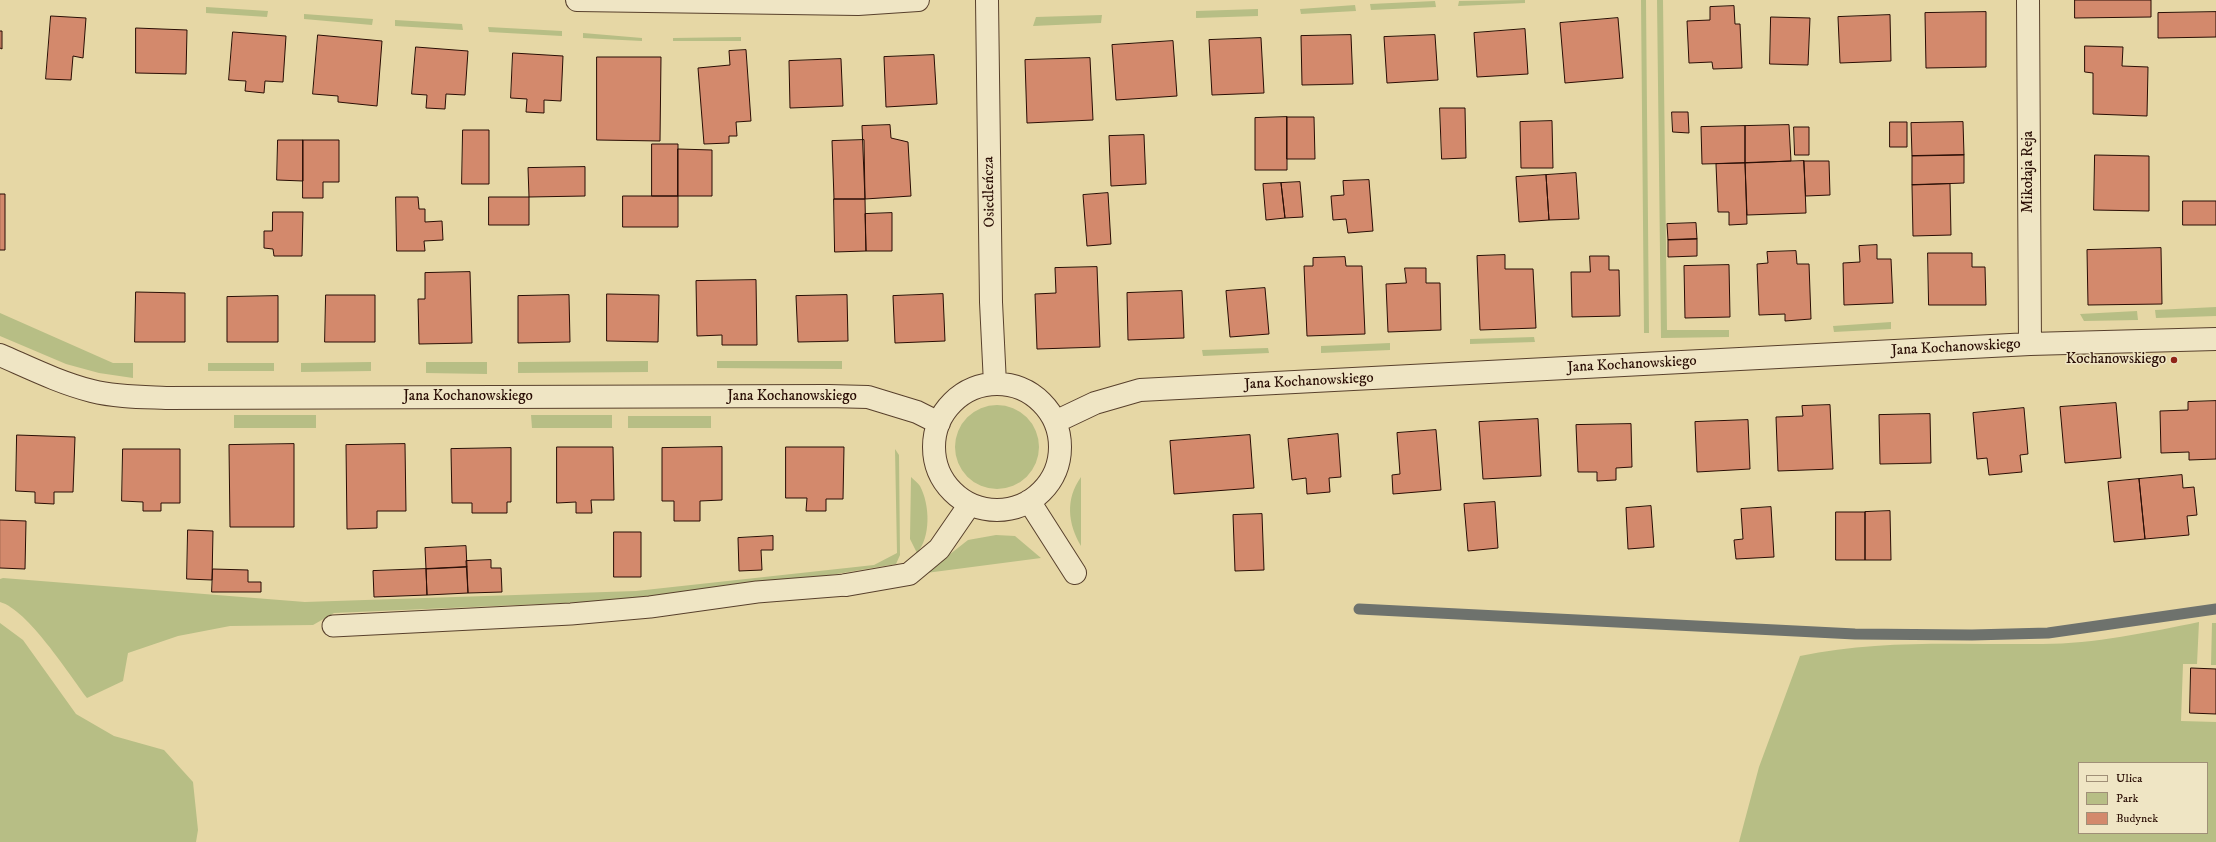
<!DOCTYPE html>
<html>
<head>
<meta charset="utf-8">
<style>
	body { margin:0 }
	#map { position:relative; width:2216px; height:842px; overflow:hidden; background:#e6d7a5; font-family:"IM FELL DW Pica",serif }
	canvas { display:block }
	.legend { position:absolute; left:2078px; top:762px; width:130px; height:72px; box-sizing:border-box; background:#efe5c4; border:1px solid #a08f77; margin:0; padding:5px 7px; list-style:none; font-size:12px; color:#290d04 }
	.legend li { display:flex; align-items:center; gap:8px; height:20px }
	.legend b { width:20px; border:1px solid #a08f77 }
</style>
</head>
<body>
<div id="map">
<canvas width="2216" height="842"></canvas>
<ul class="legend">
<li><b style="height:5px;background:#efe5c4"></b>Ulica</li>
<li><b style="height:11px;background:#b7be85"></b>Park</li>
<li><b style="height:11px;background:#d3896c"></b>Budynek</li>
</ul>
</div>
<script>
const ctx = document.querySelector('canvas').getContext('2d');
ctx.lineJoin = 'round';
function fill(path, color) { ctx.fillStyle = color; ctx.fill(path, 'evenodd'); }
function stroke(path, color, width, dash) { ctx.strokeStyle = color; ctx.lineWidth = width; ctx.lineCap = dash ? 'butt' : 'round'; ctx.setLineDash(dash || []); ctx.stroke(path); }
function label(font, color, halo, rows, align = 'center') {
  ctx.font = font + ' "IM FELL DW Pica",serif'; ctx.lineWidth = 3; ctx.setLineDash([]); ctx.textBaseline = 'middle'; ctx.strokeStyle = halo; ctx.fillStyle = color; for (const [text, x, y, turn = 0] of rows) {
    ctx.save(); ctx.translate(x, y); ctx.rotate((+turn || 0) * Math.PI / 180); ctx.textAlign = isNaN(turn) ? turn : align; if (halo) ctx.strokeText(text, 0, 0); ctx.fillText(text, 0, 0); ctx.restore();
  }
}
fill(new Path2D(`
	M1525 0V3L1458 6 1459 1Z
	M1641 0H1646L1649 333H1644Z
	M1657 0H1663L1667 330H1729V337L1661 338Z
	M1435 1 1436 7 1371 10 1370 4Z
	M1355 5 1356 11 1301 14 1300 9Z
	M206 7 268 11 267 17 206 13Z
	M1258 9V16L1196 18V11Z
	M304 14 373 19 372 25 304 19Z
	M1102 15 1101 23 1033 26 1036 17Z
	M395 20 462 24 463 30 395 26Z
	M488 27 562 31V36L489 32Z
	M583 33 642 38V41L583 38Z
	M741 37V41H673V38Z
	M2216 307V316L2156 318 2155 310Z
	M2137 311 2138 320 2084 321 2080 314Z
	M0 313 113 363H133V378L99 373 66 364 0 336Z
	M1891 322V329L1834 332 1833 326Z
	M1534 337 1535 342 1470 344V339Z
	M1390 343V350L1321 353V346Z
	M1268 348 1269 353 1203 356 1202 350Z
	M648 361V372L518 373V362Z
	M717 361H842V369L717 368Z
	M371 362V371L301 372V363Z
	M426 362H487V374L426 373Z
	M208 363H274V371H208Z
	M955 447a42 42 0 1 1 84 0a42 42 0 1 1-84 0Z
	M234 415H316V428H234Z
	M531 415H612V428H532Z
	M628 416H711V428H628Z
	M895 449 899 455 900 555 896 564 807 579 634 600 334 613 313 625 230 626 178 636 128 653 123 681 87 698C68 673 28 610 0 602V579L3 578 305 602 636 591 874 565 897 553Z
	M911 477C914 480 918 483 920 486 930 505 931 537 917 553L910 539Z
	M1081 477V546C1068 524 1065 499 1081 477Z
	M996 535 1015 536 1041 558 926 573 968 540Z
	M2199 622 2197 664H2183L2181 721 2216 722V842H1739L1759 767 1800 656C1880 639 1962 645 2043 644 2093 644 2150 632 2199 622ZM2079 763H2207V833H2079Z
	M0 623 23 640 76 714 114 736 164 750 193 782 198 830 196 842H0Z
	M2212 623H2216V665H2211Z`), '#b7be85');
stroke(new Path2D(`
	M1359 609 1855 634 1972 635 2048 633 2216 609`), '#6e726d', 11);
const building = new Path2D(`
	M2075 0H2151V17L2075 18Z
	M1734 6 1735 24H1740L1742 68 1713 69 1712 62 1689 63 1687 21 1710 20V7Z
	M1986 12V67L1926 68 1925 13Z
	M2216 12V37L2158 38V13Z
	M1890 15 1891 61 1840 63 1838 17Z
	M51 16 86 18 83 58 73 56 71 80 46 79Z
	M1771 17 1810 18 1808 65 1770 64Z
	M1618 18 1623 78 1565 83 1560 23Z
	M136 28 187 30 186 74 136 73Z
	M1525 29 1528 74 1477 77 1474 33Z
	M0 31H2V49L0 48Z
	M233 32 286 36 283 82 265 81 264 93 245 91 246 81 229 80Z
	M318 35 382 41 377 106 338 102V96L313 94Z
	M1351 35 1353 84 1302 85 1301 36Z
	M1435 35 1438 80 1387 83 1384 37Z
	M1261 38 1264 93 1212 95 1209 40Z
	M1173 41 1177 96 1116 100 1112 45Z
	M2085 46 2123 47 2122 66 2148 67 2147 116 2093 114V73L2085 72Z
	M416 47 468 51 465 95 446 94 445 109 426 108 427 95 412 94Z
	M746 50 751 121 736 122 737 136H729V143L704 144 698 68 730 65 729 51Z
	M513 53 563 56 561 101 544 100V113L526 112 527 99 511 98Z
	M934 55 937 104 886 107 884 57Z
	M597 57H661L660 141 597 140Z
	M1090 58 1093 120 1027 123 1025 60Z
	M841 59 843 106 790 108 789 61Z
	M1440 108H1465L1466 158 1442 159Z
	M1672 112H1688L1689 133 1673 132Z
	M1287 117H1314L1315 159H1287Z
	M1287 117V170H1255V118Z
	M1552 121 1553 168H1521L1520 122Z
	M1890 122H1907V147H1890Z
	M1963 122 1964 155 1912 156 1911 123Z
	M890 125 891 138 908 142 911 196 865 199 862 126Z
	M1789 125 1791 161 1745 163V126Z
	M1745 126V163L1702 164 1701 127Z
	M1794 127H1809V155H1795Z
	M463 130H489V184H462Z
	M1144 135 1146 184 1111 186 1109 136Z
	M278 140H303V181L277 180Z
	M303 140H339V182H323V198H303Z
	M864 140 865 199H834L832 141Z
	M652 144H678V196H652Z
	M678 149 712 150V196H678Z
	M1964 155V183L1912 185V156Z
	M2095 155 2149 156V211L2094 210Z
	M1804 161H1829L1830 195 1806 196Z
	M1804 161 1806 213 1747 215 1745 163Z
	M1745 163 1747 224 1729 225V212H1718L1716 164Z
	M585 167V196L529 197 528 168Z
	M1576 173 1579 219 1549 220 1546 175Z
	M1546 175 1549 220 1519 222 1516 177Z
	M1369 180 1373 231 1348 233 1346 219 1333 220 1331 196 1344 195 1343 181Z
	M1300 182 1303 217 1285 218 1281 183Z
	M1281 183 1285 218 1266 220 1263 184Z
	M1950 184 1951 235 1913 236 1912 185Z
	M1108 193 1111 244 1087 246 1083 195Z
	M0 194H5V250H0Z
	M623 196H678V227H623Z
	M396 197H418L419 209H425V222L442 221 443 240 424 241 425 251H397Z
	M489 197H529V225H489Z
	M834 199H865L866 251 835 252Z
	M2183 201H2216V225H2183Z
	M273 212H303L302 256H274L273 249 264 248V231H272Z
	M892 213V251H866L865 214Z
	M1696 223 1697 239 1668 240 1667 224Z
	M1697 239V256L1668 257V240Z
	M1877 245V259H1891L1893 303 1844 305 1843 263 1860 262 1859 246Z
	M2161 248 2162 304 2088 305 2087 250Z
	M1796 251 1797 264H1809L1811 319 1785 321V314L1759 315 1757 264 1768 263 1767 252Z
	M1928 253H1972V267H1985L1986 305H1929Z
	M1505 255V269H1533L1536 328 1480 330 1477 256Z
	M1590 256H1609V270H1619L1620 316 1572 317 1571 272H1590Z
	M1345 257 1346 266H1362L1365 334 1307 336 1304 266H1313V258Z
	M1729 265 1730 317 1685 318 1684 266Z
	M1097 267 1100 347 1037 349 1035 294 1056 293 1055 268Z
	M1405 268H1426V283H1440L1441 330 1388 332 1386 284 1406 283Z
	M470 272 472 343 419 344 418 299H425V273Z
	M756 280 757 345H722V335L697 336 696 281Z
	M1265 288 1269 334 1230 337 1226 291Z
	M1182 291 1184 338 1128 340 1127 293Z
	M136 292 185 293V342H135Z
	M607 294 659 295 658 342 607 341Z
	M943 294 945 341 895 343 893 296Z
	M326 295H375V342H325Z
	M569 295 570 342 518 343V296Z
	M847 295 848 341 798 342 796 296Z
	M278 296V342H227V297Z
	M2216 401V459L2189 460V452L2161 453 2160 411 2188 410V402Z
	M2116 403 2121 458 2065 463 2060 407Z
	M1830 405 1833 469 1778 471 1776 417 1803 416 1802 406Z
	M2024 408 2028 454 2020 455 2022 472 1989 475 1987 458 1977 459 1973 413Z
	M1930 414 1931 463 1880 464 1879 415Z
	M1538 419 1541 476 1483 479 1479 422Z
	M1748 420 1750 469 1697 472 1695 422Z
	M1631 424 1632 467 1616 468V480L1597 481V472H1578L1576 425Z
	M1436 430 1441 490 1393 494 1392 475 1400 474 1397 433Z
	M1338 434 1341 477 1329 478 1330 492 1307 494 1306 478 1292 480 1288 439Z
	M17 435 75 437 73 492H54V504L35 503V492L16 491Z
	M1250 435 1254 488 1174 494 1170 441Z
	M294 444V527H230L229 445Z
	M405 444 406 511H377V528L347 529 346 445Z
	M557 447H613L614 500H591L592 513H576V502L557 503Z
	M722 447V500L700 501V521H674V501H662V448Z
	M786 447H844L843 499H826V511H806L807 498H786Z
	M511 448V502H507V513H472V503H452L451 449Z
	M123 449H180V503H161V511H143V502L122 501Z
	M2182 475 2183 488 2194 487 2197 515 2187 516 2189 535 2145 539 2139 479Z
	M2139 479 2145 539 2114 542 2108 482Z
	M1495 502 1498 548 1468 551 1464 504Z
	M1651 506 1654 547 1628 549 1626 508Z
	M1771 507 1774 557 1736 559 1734 540 1743 539 1741 509Z
	M1890 511 1891 560H1865V512Z
	M1836 512H1865V560H1836Z
	M1262 514 1264 570 1235 571 1233 515Z
	M0 520 26 521 25 569 0 568Z
	M188 530 213 531 212 580 187 579Z
	M614 532H641V577H614Z
	M773 536V550H761L762 570 739 571 738 538Z
	M466 546 467 567 426 569 425 548Z
	M491 560V568H501L502 592 468 593 466 561Z
	M467 567 468 593 427 595 426 569Z
	M213 569 248 570V582H261V592H212Z
	M426 569 427 595 374 597 373 571Z
	M2191 668 2216 669V714L2190 713Z`);
fill(building, '#d3896c');
stroke(building, '#290d04', 1);
const lane = new Path2D(`
	M333 626 571 614 650 607 757 592 846 585`);
const street = new Path2D(`
	M577 0 858 4 918 0
	M987 0 991 302 995 384
	M2028 0 2030 344
	M0 355C30 368 60 383 92 391 116 397 142 397 166 398L828 396 868 397 917 412 939 423
	M934 447a63 63 0 1 1 126 0a63 63 0 1 1-126 0Z
	M1055 422 1095 403 1140 390 2030 344 2216 339
	M1029 501 1075 573
	M846 585 909 574 939 549 970 504`);
stroke(lane, '#58402c', 23);
stroke(street, '#58402c', 24);
stroke(lane, '#efe5c4', 21);
stroke(street, '#efe5c4', 22);
for (const [x, y, r, color] of [
	[2174,360,4,"#8f2418"]
]) { const dot = new Path2D(); dot.arc(x, y, r, 0, 2 * Math.PI); ctx.fillStyle = color; ctx.fill(dot); stroke(dot, '#efe5c4', 1.5); }
label('15px', '#290d04', '#efe5c4', [
	["Mikołaja Reja",2029,172,-90],
	["Osiedleńcza",990,192,-91],
	["Jana Kochanowskiego",1956,348,-3],
	["Jana Kochanowskiego",1632,365,-3],
	["Jana Kochanowskiego",1309,382,-3],
	["Jana Kochanowskiego",468,397],
	["Jana Kochanowskiego",792,397]
]);
label('15px', '#290d04', '#efe5c4', [
	["Kochanowskiego",2166,360]
], 'right');
</script>
</body>
</html>
